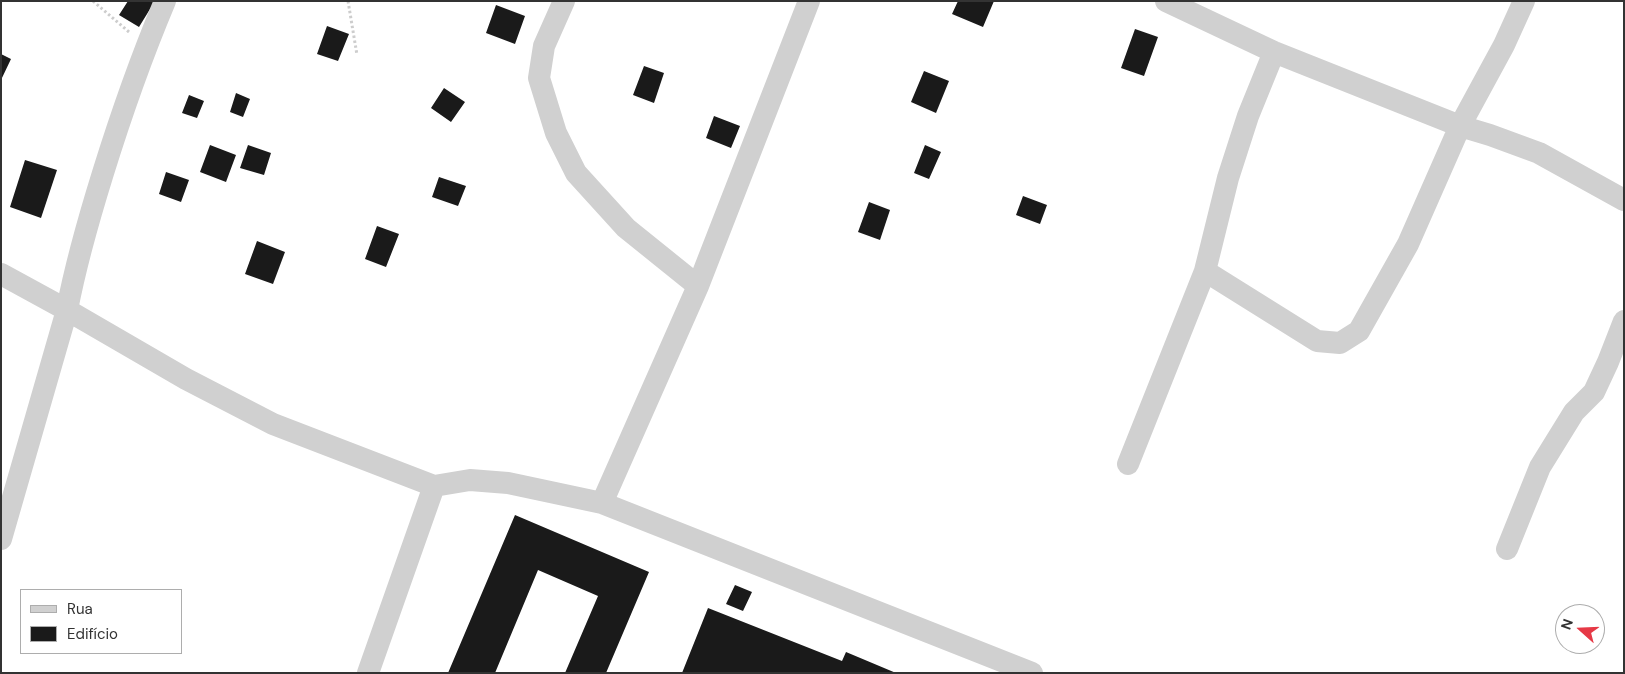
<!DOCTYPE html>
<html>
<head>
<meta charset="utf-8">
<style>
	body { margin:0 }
	#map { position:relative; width:1625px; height:674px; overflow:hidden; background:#fff; font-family:"DM Sans",sans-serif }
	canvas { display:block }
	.frame { position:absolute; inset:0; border:2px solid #333; pointer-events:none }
	.legend { position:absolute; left:20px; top:589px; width:162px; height:65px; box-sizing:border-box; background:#fff; border:1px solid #adadad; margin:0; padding:6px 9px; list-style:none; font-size:15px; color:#333 }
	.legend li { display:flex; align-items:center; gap:10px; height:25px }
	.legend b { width:25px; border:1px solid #adadad }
	.north { position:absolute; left:1555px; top:604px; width:50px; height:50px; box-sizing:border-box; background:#fff; border:1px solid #adadad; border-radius:50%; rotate:290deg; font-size:14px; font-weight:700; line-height:20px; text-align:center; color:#333 }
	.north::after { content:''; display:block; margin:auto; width:18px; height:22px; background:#e63946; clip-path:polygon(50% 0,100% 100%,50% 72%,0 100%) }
</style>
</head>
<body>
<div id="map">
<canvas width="1625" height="674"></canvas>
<div class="frame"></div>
<ul class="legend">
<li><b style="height:6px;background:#d0d0d0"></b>Rua</li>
<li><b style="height:14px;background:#1a1a1a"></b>Edifício</li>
</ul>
<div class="north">N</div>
</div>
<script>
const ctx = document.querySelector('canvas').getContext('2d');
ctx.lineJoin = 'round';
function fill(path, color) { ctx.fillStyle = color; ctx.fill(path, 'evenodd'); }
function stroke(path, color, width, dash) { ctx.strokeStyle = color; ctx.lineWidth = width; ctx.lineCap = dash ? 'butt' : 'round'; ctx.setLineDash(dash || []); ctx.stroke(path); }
fill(new Path2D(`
	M128 1H155L139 27 119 15Z
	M958 1H994L983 27 952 14Z
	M496 5 525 16 515 44 486 33Z
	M327 26 349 34 338 61 317 54Z
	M1135 29 1158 37 1144 76 1121 68Z
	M1 54 11 59 1 80Z
	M644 66 664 73 654 103 633 95Z
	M924 71 949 81 936 113 911 102Z
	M444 88 465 102 451 122 431 108Z
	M236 93 250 99 243 117 230 112Z
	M189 95 204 101 197 118 182 113Z
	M714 116 740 126 731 148 706 138Z
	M210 145 236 155 226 182 200 172Z
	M248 145 271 153 264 175 240 168Z
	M925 145 941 152 929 179 914 173Z
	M25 160 57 170 41 218 10 207Z
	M166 172 189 180 181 202 159 194Z
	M439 177 466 186 458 206 432 197Z
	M1023 196 1047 205 1040 224 1016 215Z
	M869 202 890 210 880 240 858 232Z
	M377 226 399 234 386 267 365 259Z
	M257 241 285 252 273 284 245 274Z
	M515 515 649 572 606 673H565L598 596 538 570 495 673H448Z
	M735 585 752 592 743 611 726 604Z
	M708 608 842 661 846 652 896 673H682Z`), '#1a1a1a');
stroke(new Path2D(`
	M93 1 129 32
	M348 1 357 55`), '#cdcdcd', 3, [2.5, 2.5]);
stroke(new Path2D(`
	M564 1 544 46 539 78 556 133 576 173 626 228 698 286
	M1166 1 1274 52 1460 126 1490 135 1539 153 1624 200
	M1205 271 1317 341 1340 343 1359 331 1408 244 1460 126 1504 45 1524 1
	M1 274 67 310 186 379 273 424 434 486 470 480 508 483 602 503 1032 673
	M1128 464 1205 271 1228 178 1248 116 1274 52
	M602 503 698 286 809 1
	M1 539 67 310C76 263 89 218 103 173 121 115 141 58 165 1
	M1507 549 1540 467 1574 412 1594 392 1608 362 1624 321
	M368 673 434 486`), '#d0d0d0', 22);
</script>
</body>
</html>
